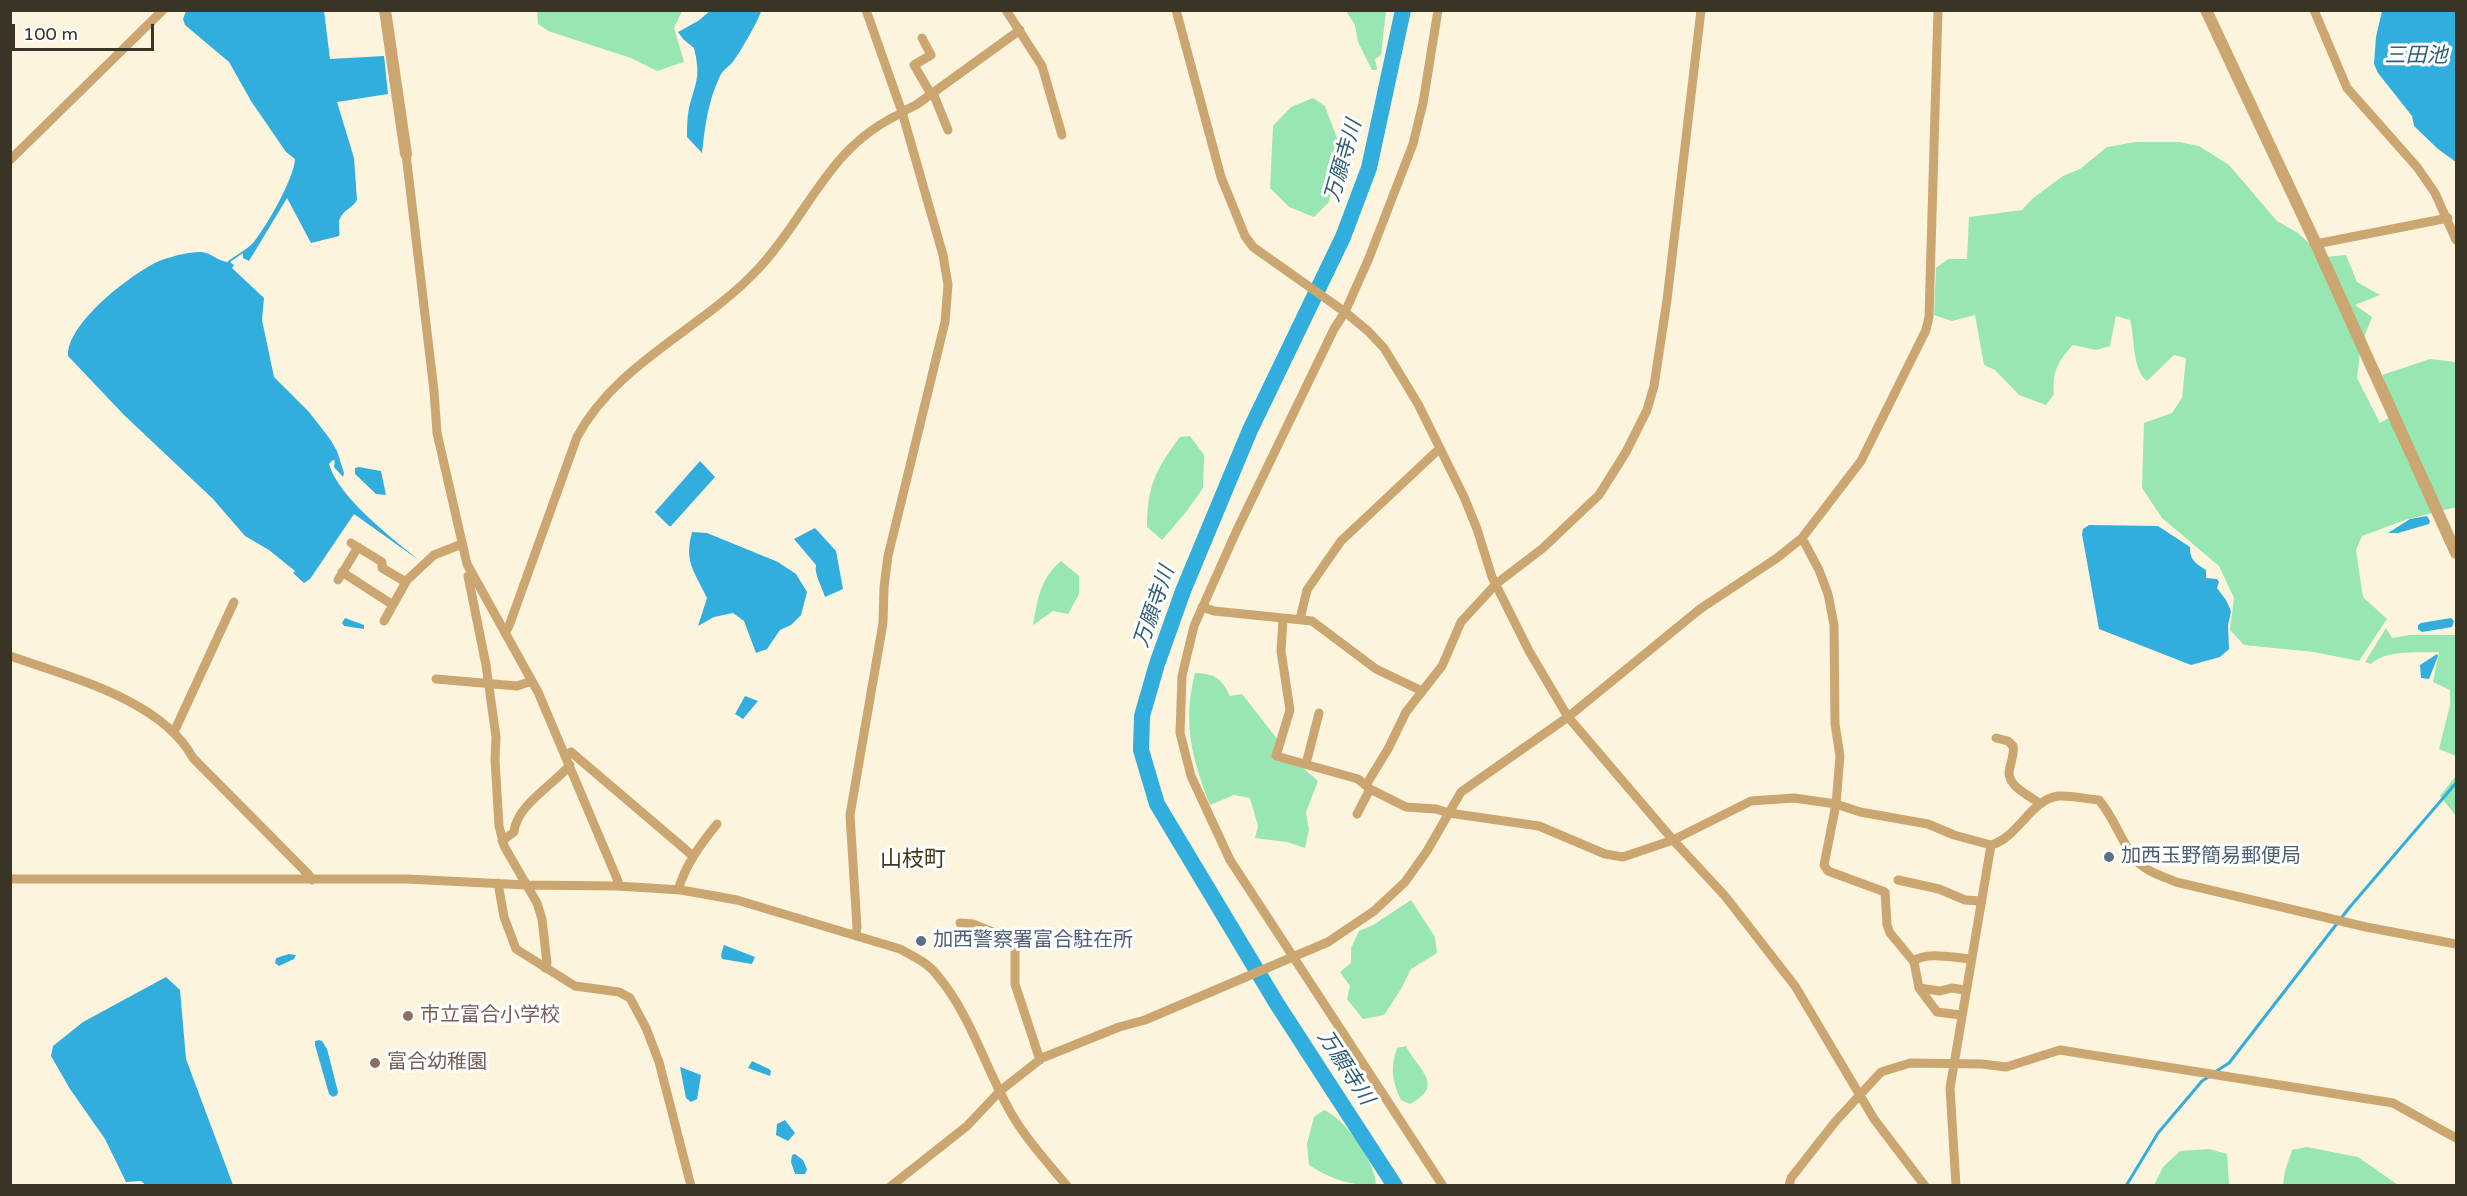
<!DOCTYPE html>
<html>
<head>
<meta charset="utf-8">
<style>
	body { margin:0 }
	#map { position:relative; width:2467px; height:1196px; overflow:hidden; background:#fdf4de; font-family:"Varela Round",sans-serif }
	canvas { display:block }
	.frame { position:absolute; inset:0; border:12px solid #3a3426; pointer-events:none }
	.scale { position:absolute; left:12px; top:24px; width:142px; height:27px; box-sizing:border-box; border:3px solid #3a3426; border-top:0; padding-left:8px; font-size:18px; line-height:21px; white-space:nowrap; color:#3a3426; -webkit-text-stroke:4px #fff; paint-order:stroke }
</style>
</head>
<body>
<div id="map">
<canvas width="2467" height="1196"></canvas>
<div class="frame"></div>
<div class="scale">100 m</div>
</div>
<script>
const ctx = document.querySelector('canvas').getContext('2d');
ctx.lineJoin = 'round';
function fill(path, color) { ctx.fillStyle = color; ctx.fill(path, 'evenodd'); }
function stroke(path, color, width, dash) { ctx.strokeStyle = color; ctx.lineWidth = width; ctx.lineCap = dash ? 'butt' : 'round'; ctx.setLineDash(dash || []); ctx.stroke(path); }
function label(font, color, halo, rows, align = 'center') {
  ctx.font = font + ' "Varela Round","Noto Sans JP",sans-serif'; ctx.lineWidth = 6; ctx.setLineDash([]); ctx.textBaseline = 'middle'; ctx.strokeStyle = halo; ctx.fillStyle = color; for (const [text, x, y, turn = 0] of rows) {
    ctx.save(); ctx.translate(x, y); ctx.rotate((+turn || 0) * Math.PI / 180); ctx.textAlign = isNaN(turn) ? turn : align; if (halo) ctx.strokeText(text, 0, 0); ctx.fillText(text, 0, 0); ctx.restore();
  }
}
fill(new Path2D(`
	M537 10 682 11 674 28 684 62 657 71 631 58 548 31 538 24Z
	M1346 11H1386L1381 55 1375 59 1377 70H1372L1358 42 1355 25Z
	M1313 98 1325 106 1341 149 1351 162 1344 179 1332 186 1329 202 1314 217 1289 207 1270 188 1273 126 1291 107Z
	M2136 142H2179L2199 146 2229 165 2277 221 2298 233 2324 257 2346 255 2357 282 2380 295 2355 305 2372 317 2361 345 2357 378 2380 423 2397 413 2382 375 2430 359 2456 362V507L2405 520 2362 536 2356 550 2363 597 2387 619 2359 661 2314 652 2244 645 2230 630 2234 598 2219 566 2162 518 2142 488 2144 423 2172 413 2182 398 2186 358 2174 355 2147 381C2132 369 2135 338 2130 320L2116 316 2110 346 2096 350 2073 345C2057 362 2052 372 2054 394L2046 405 2019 395 1995 370 1984 365 1975 315 1952 321 1934 315 1936 268 1948 259H1967L1969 217 2022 210 2032 199 2063 176 2080 169 2107 147Z
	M1190 436 1204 455 1203 488 1186 512 1162 540 1147 527C1147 486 1156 469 1180 437Z
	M1061 561 1079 576V594L1068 614 1053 611 1033 625C1038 598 1040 579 1061 561Z
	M2386 628 2392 638 2410 635H2456V756L2439 749 2450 705V690L2433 682 2439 652C2418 653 2387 649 2371 664L2365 662Z
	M1195 673C1216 674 1221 678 1230 696L1242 694 1278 740 1272 759 1303 768 1318 781 1306 812 1309 830 1305 848 1287 842 1255 838 1258 826 1250 798 1234 795 1210 805C1192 759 1182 723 1195 673Z
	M2456 776V816L2440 796Z
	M1411 900 1435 937 1437 953 1411 969 1401 989 1384 1015 1363 1019 1347 999 1350 986 1340 972 1351 963V948L1359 931 1373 925Z
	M1406 1046C1418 1070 1446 1085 1410 1104L1401 1100C1392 1081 1390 1068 1397 1048Z
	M1324 1110C1345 1118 1376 1164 1376 1185 1350 1186 1331 1179 1309 1165L1307 1144 1314 1117Z
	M2307 1147 2358 1157 2398 1185H2283L2285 1171 2292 1150Z
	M2209 1149 2227 1154 2229 1185H2154L2163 1167 2180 1151Z`), '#98e6b1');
fill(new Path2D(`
	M186 11H324L330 59 384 56 388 94 337 102 354 158 357 200C353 207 346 209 342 215 336 222 341 229 339 236L311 243 287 198 249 261 243 258V253L230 262 234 265 232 268 264 298 262 320 274 377 309 412 330 439 337 451 344 473 343 477 334 467 335 461 333 460 329 464C338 497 393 539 420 561L354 514 310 579 304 583 293 573 295 571 269 550 245 536 213 499 124 415 68 356C67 323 130 275 157 262 168 257 190 251 202 252 210 253 219 261 227 262 236 255 246 250 253 243 266 227 294 179 295 159L286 152 251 101 229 62 185 25 183 19Z
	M710 11H761C760 18 738 56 732 63 728 67 723 70 720 76 708 101 705 126 702 153L687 137C687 128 687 117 689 108 696 81 701 77 694 48L683 39 678 32 698 21Z
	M2382 11H2456V162L2438 149 2414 126 2412 116 2378 73 2374 64 2376 37Z
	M700 461 715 477 671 526H669L655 512Z
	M359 467 381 471 386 495 376 494 355 474V468Z
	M2427 516 2430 521 2429 524 2398 533H2388L2410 519Z
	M2089 525 2158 526 2190 547C2189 559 2196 564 2206 570V578L2217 579 2219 582 2217 588 2226 600 2231 611 2228 625 2229 649 2220 657 2191 665 2099 629 2082 534 2083 529Z
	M815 528 836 551 843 589 825 597C822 587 814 574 816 565L794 539Z
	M692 532 707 533 778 562 796 574 807 592 801 615 791 625 780 630 767 649 756 653 744 621 733 613 714 617 698 626 707 598C694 570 684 563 692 532Z
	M345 618 364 625V629L344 626 342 623Z
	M2451 618 2454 621 2452 627 2422 632 2418 629V625L2421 623Z
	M2437 654 2438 656 2429 679 2421 678 2420 665Z
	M745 696 758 701 743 719 735 714Z
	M724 945 755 957 752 964 722 959 721 955Z
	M289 954 296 955 294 959 279 966 275 963 276 958Z
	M166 977 180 990 186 1059 233 1185 147 1186 141 1181 126 1182 105 1139 70 1089 51 1056 53 1046 83 1022Z
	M319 1040 322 1041 327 1049 338 1092 337 1095 333 1097 329 1094 315 1045V1041Z
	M752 1061 769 1069 771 1071 770 1076 748 1068Z
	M680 1067 701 1075 697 1099 691 1102 686 1098Z
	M785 1120 795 1133 788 1141 776 1135 777 1124Z
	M795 1154 803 1160 807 1169 805 1174H795L791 1162 792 1155Z`), '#31adde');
stroke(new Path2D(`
	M2215 1072 2229 1063 2349 908 2456 783
	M2126 1186 2158 1133 2202 1081 2210 1076`), '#31adde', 3);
stroke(new Path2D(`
	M1395 1186 1277 1004 1157 804 1141 750 1142 716 1157 664 1183 591 1250 430 1343 237 1369 168 1403 10`), '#31adde', 16);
stroke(new Path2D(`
	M1006 10 1042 66 1062 135
	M1176 10 1221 177 1245 236 1253 247 1345 312 1368 331 1384 348 1418 404 1464 497 1477 529 1492 577 1529 651 1568 717 1673 840 1725 896 1795 986 1874 1119 1925 1186
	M1438 10 1423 103 1413 144 1369 258 1345 312 1334 329 1236 532 1194 626 1182 676 1180 733 1191 776 1230 860 1443 1186
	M2314 10 2347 88 2417 167 2435 193 2456 240
	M922 38 931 55 914 65 931 94
	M933 93 948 130
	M902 112 916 105 1020 30
	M406 154 434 391 437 433 467 564 538 692 618 881 617 886
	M10 160 163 10
	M2316 244 2448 218
	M1802 538 1819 570 1828 594 1834 625 1835 724 1840 756 1836 804 1824 865 1828 871 1885 892 1887 925 1890 933 1914 962 1919 988 1937 1012 1961 1015
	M351 543 382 562V568L406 582
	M342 572 393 605
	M471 573 468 576 486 665 496 737 495 760 499 826 504 846 537 903 542 919 547 963 545 968
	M338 580 358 547
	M1202 607 1214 611 1312 621 1376 669 1422 691
	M1283 619 1281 651 1290 710 1276 756 1358 779 1370 789 1406 807 1436 809 1449 813 1539 826 1605 854 1623 857 1673 840 1751 801 1794 798 1836 804 1860 812 1928 824 1954 835 1991 845C2018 838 2030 800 2058 796 2071 795 2086 799 2099 800 2114 818 2121 840 2134 858 2144 871 2162 876 2176 882L2366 927 2456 944
	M1300 619 1307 590 1341 541 1439 449
	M384 621 407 580 434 555 462 544
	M505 633 509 626 577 437C617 362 703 329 759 268 810 213 828 146 902 113
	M10 656C70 677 162 700 193 758L309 875 312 880
	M436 679 517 686 532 681
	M174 732 234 602
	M1996 738 2008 741 2013 746C2015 756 2009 765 2009 774 2011 789 2031 796 2040 804
	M567 756 571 752 693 856
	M1306 764 1319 713
	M1366 785 1388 749 1406 712 1442 666 1461 622 1496 584 1543 548 1599 495 1626 452 1647 410 1654 386 1667 300 1701 10
	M1357 814 1370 789
	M502 841 514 832C516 806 553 785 570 765
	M10 879H407L526 885 617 886 681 890 737 900 900 949C913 956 928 963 937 975 971 1015 985 1068 1011 1113 1026 1139 1047 1162 1067 1186
	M1898 880 1939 889 1965 900 1981 901
	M498 883 504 917 516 949 575 986 619 992 630 998 646 1028 659 1062 691 1186
	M678 890C686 864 700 845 717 824
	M960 923 973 924 1015 941V984L1040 1060
	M856 936 857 927 850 815 883 623 884 587 888 556 945 322 948 285 943 255 902 112 866 10
	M1913 961C1928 951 1954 958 1971 959
	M1919 988 1940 991 1952 988 1965 990
	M891 1186 967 1126 1000 1091 1042 1058 1119 1027 1145 1020 1328 942 1374 911 1405 882 1427 851 1461 792 1568 717 1700 609 1777 558 1802 538 1861 461 1926 330 1929 317 1938 10
	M1789 1186 1791 1178 1835 1122 1881 1072 1910 1063 1982 1064 2006 1067 2060 1050 2393 1103 2456 1138
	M1956 1186 1950 1088 1991 845`), '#cca670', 9);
stroke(new Path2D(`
	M385 10 406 154
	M2206 10 2316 244 2456 553`), '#cca670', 12);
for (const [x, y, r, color] of [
	[2109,857,6,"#5c6f8a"],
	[921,941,6,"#5c6f8a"],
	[408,1016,6,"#8d6e63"],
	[375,1063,6,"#8d6e63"]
]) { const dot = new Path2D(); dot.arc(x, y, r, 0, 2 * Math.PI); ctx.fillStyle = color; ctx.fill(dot); stroke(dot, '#fff', 2); }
label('20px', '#4e5e75', '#fff', [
	["加西玉野簡易郵便局",2121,857],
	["加西警察署富合駐在所",933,941]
], 'left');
label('20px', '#785e54', '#fff', [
	["市立富合小学校",420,1016],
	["富合幼稚園",387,1063]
], 'left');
label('italic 21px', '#2f5e74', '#fff', [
	["三田池",2416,56],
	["万願寺川",1344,161,-74],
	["万願寺川",1155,607,-71],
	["万願寺川",1345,1068,57]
]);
label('22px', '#46391b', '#fff', [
	["山枝町",913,860]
]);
</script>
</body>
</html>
